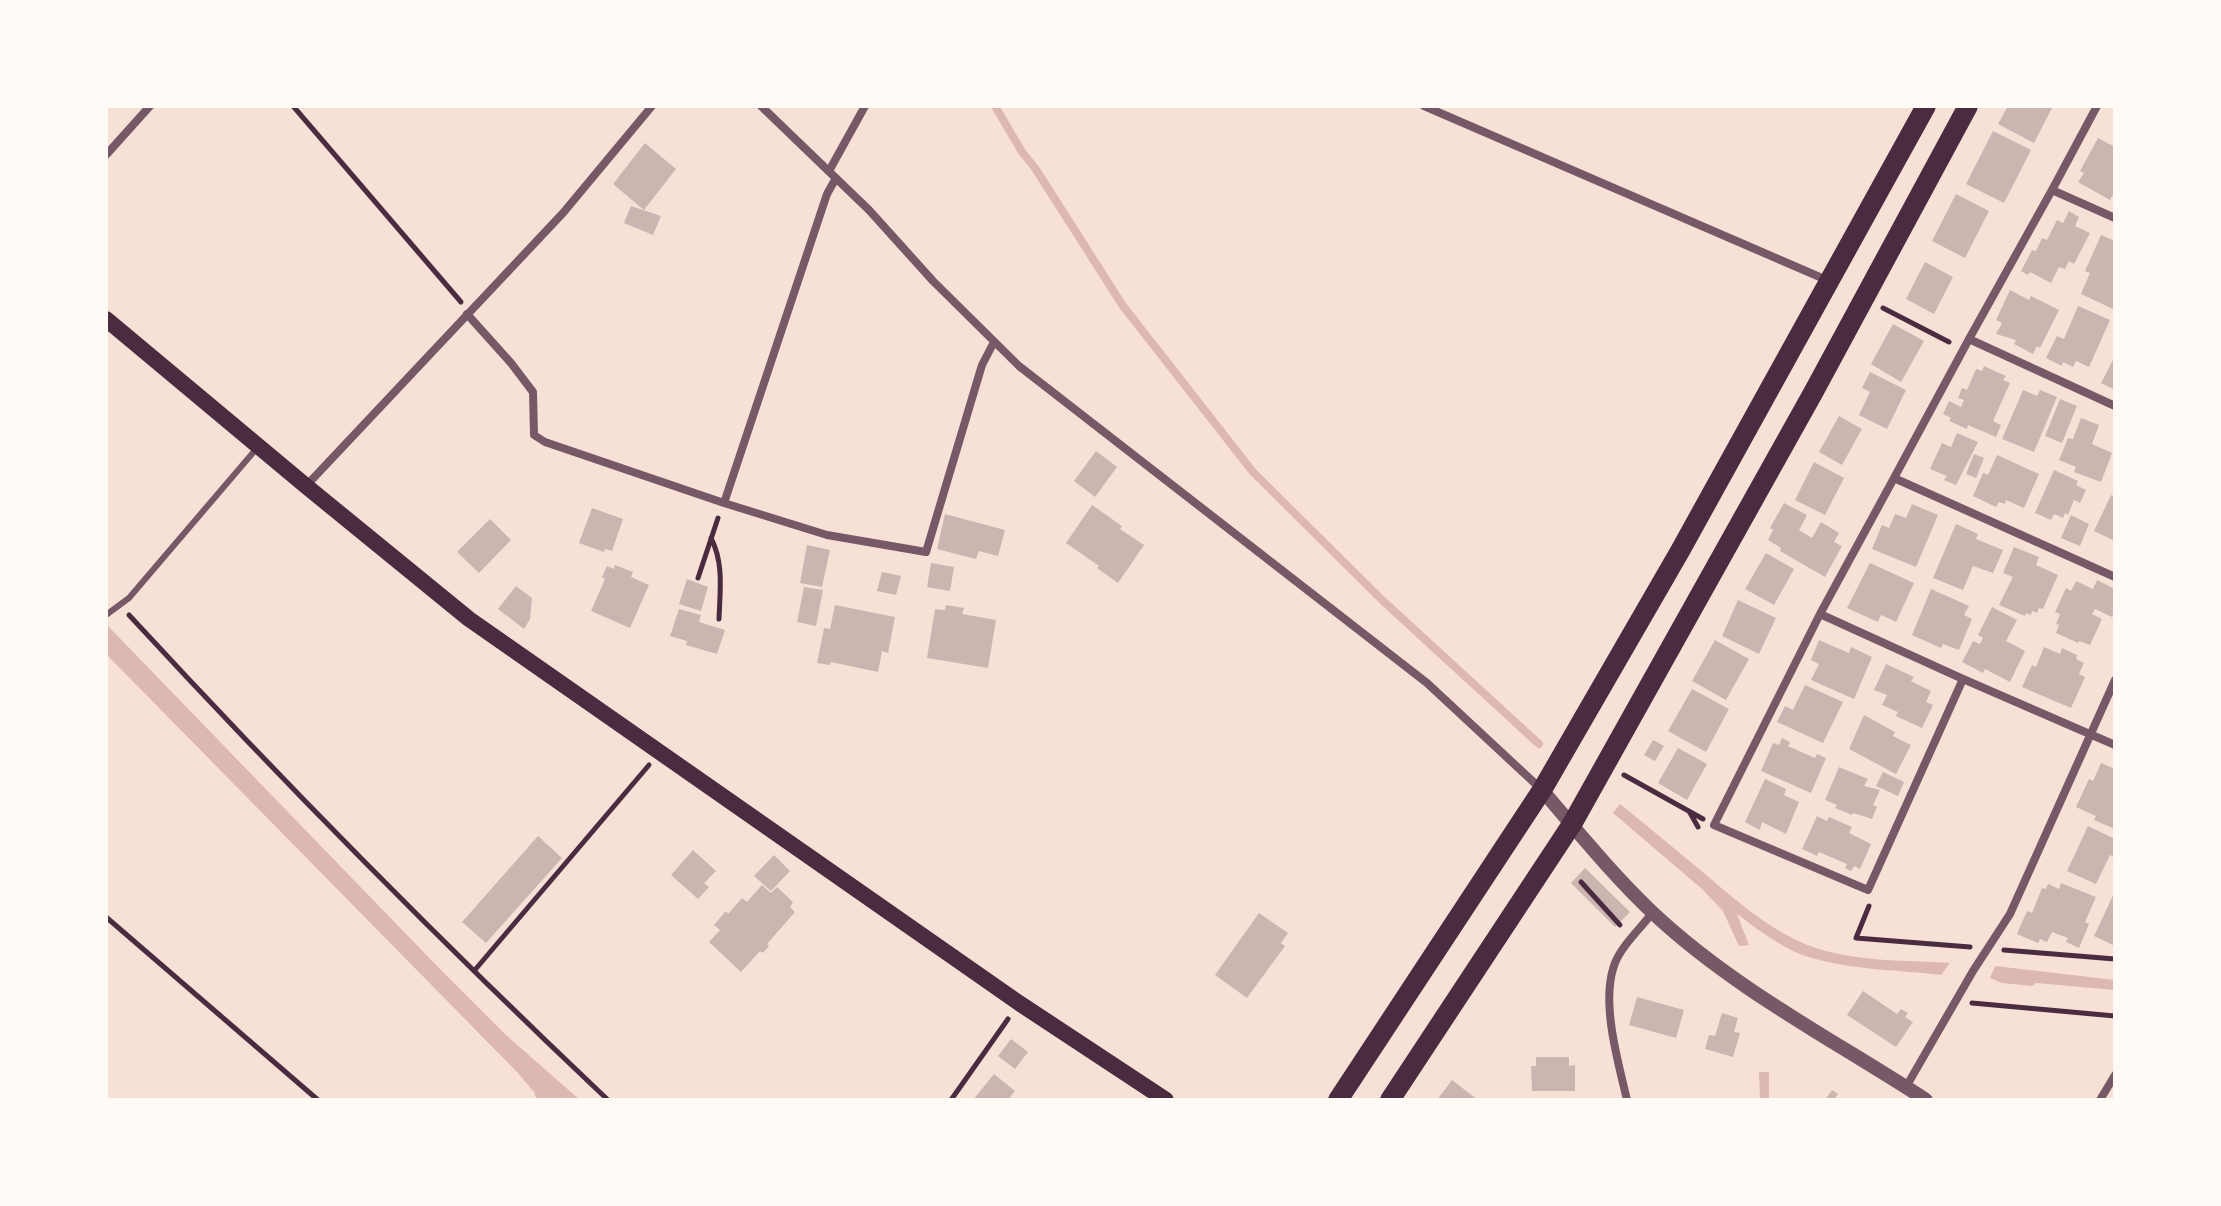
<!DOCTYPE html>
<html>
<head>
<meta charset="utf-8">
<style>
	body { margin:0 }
	#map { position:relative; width:2221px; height:1206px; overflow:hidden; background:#f7e1d7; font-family:Helvetica,sans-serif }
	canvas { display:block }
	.frame { position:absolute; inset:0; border:108px solid #fffaf5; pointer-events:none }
</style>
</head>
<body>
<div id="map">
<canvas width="2221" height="1206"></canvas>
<div class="frame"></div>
</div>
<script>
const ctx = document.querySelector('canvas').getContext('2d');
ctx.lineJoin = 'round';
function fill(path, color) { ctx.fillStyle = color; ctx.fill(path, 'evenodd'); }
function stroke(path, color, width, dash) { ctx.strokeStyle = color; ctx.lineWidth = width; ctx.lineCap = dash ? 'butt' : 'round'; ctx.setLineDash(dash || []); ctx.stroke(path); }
fill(new Path2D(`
	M106 624 437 966 507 1036 580 1100H537L534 1092 517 1072 106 654Z
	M1620 804C1649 827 1677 851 1705 874 1738 902 1774 934 1816 948 1858 962 1906 960 1950 963L1941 975C1899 970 1853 970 1812 958 1785 951 1759 930 1737 914L1749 945 1739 946 1723 911 1702 889 1613 813Z
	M1995 966 2115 980V990L2036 983 2032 986 2002 983 1990 978Z
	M1759 1072H1769V1100H1760Z`), '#dcb8b0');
stroke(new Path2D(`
	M995 106 1022 152 1035 168 1123 306 1253 472 1382 600 1539 744`), '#dcb8b0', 8);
fill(new Path2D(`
	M2008 106H2053L2034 143 1998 124Z
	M1993 131 2031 150 2004 203 1966 184Z
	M2098 138 2115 147V191L2110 200 2078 182 2084 173 2080 171Z
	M645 143 676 169 644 210 613 184Z
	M1956 194 1989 211 1965 258 1932 241Z
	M631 206 661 216 653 235 624 223Z
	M2069 211 2079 217 2075 226 2090 233 2074 264 2069 261 2065 269 2059 267 2051 283 2030 272 2028 275 2021 271 2032 250 2036 251 2042 238 2047 240 2057 220 2063 223Z
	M2101 235 2115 241 2113 309 2081 294 2090 273 2085 271Z
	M1925 262 1953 277 1934 314 1906 299Z
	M2010 290 2029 300 2031 296 2059 310 2040 348 2037 346 2033 354 2014 344 2016 340 1996 334 2002 323 1996 320Z
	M2078 306 2110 320 2089 367 2076 361 2073 367 2063 362 2062 366 2046 358 2057 336 2064 339Z
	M1893 324 1924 341 1901 382 1871 364Z
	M2115 356V390L2101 383Z
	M1984 366 2006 376 2003 380 2010 383 1993 421 2001 425 1996 437 1968 425 1967 429 1949 421 1951 418 1943 414 1949 401 1961 407 1964 400 1958 398 1962 388 1967 390 1976 369 1982 371Z
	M1870 372 1906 390 1887 429 1859 415 1870 392 1862 388Z
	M2023 390 2037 396 2040 390 2057 397 2034 452 2002 439Z
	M2060 399 2077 406 2062 443 2045 436Z
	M1839 416 1862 429 1842 465 1819 452Z
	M2081 418 2099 425 2092 444 2112 453 2101 482 2074 472 2076 467 2059 460 2068 438 2073 439Z
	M1957 433 1978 442 1956 485 1944 480 1947 476 1930 469 1942 443 1951 447Z
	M1096 451 1117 467 1095 497 1074 481Z
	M1974 454 1984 458 1976 478 1966 474Z
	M1997 455 2039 474 2024 508 2006 500 2005 504 1999 502 1996 507 1973 496 1983 473 1988 475Z
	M1814 462 1844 478 1825 515 1795 500Z
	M2054 470 2078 481 2076 485 2086 490 2080 503 2074 500 2068 515 2065 513 2063 518 2054 514 2051 520 2035 513Z
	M2111 495 2115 497V541L2094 531Z
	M1784 503 1807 515 1799 530 1812 538 1821 522 1839 533 1834 542 1842 546 1825 577 1780 551 1781 548 1768 540 1773 530 1770 528Z
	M1912 504 1938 515 1916 567 1872 549 1882 525 1889 528 1895 514 1906 518Z
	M1092 505 1122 526 1120 529 1144 545 1118 583 1097 568 1099 566 1066 543Z
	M592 508 623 519 612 551 605 549 604 552 579 543Z
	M945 514 1005 530 998 556 979 551 976 559 937 549Z
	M2071 515 2089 524 2080 546 2061 538Z
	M490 519 511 540 479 573 457 552Z
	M1956 524 1978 534 1976 539 2003 550 1993 573 1973 566 1963 590 1933 578Z
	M807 545 830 550 822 587 800 583Z
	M2014 547 2039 557 2036 565 2058 575 2043 609 2039 608 2037 613 2032 611 2031 615 2026 613 2025 616 1999 605 2013 577 2003 573Z
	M1766 553 1794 569 1774 605 1745 589Z
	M931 563 954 567 950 591 927 587Z
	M1870 563 1914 583 1896 622 1881 615 1878 622 1847 608Z
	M615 565 633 572 631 577 649 585 630 628 591 611 605 579 602 577 607 566 614 569Z
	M882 572 901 576 896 595 877 591Z
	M687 579 708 587 701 611 679 604Z
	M2097 580 2115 589V610L2112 617 2095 609 2092 614 2102 619 2090 645 2079 641 2078 643 2056 633 2059 625 2056 624 2060 614 2055 612 2066 588 2071 591 2076 581 2093 589Z
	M516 586 532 598 530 619 524 629 498 609Z
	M804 587 823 590 816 626 797 622Z
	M1931 589 1969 606 1964 615 1972 619 1959 650 1943 644 1941 648 1912 635Z
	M1738 600 1776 618 1759 654 1722 636Z
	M835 605 895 617 888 653 882 651 878 672 831 662 830 665 817 663 824 628 830 629Z
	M946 605 964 608 962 614 996 620 988 668 927 658 935 609 945 610Z
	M1992 607 2017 620 2006 641 2025 651 2010 682 1985 669 1983 673 1962 662 1973 641 1980 644 1983 638 1978 635Z
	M679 609 701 615 699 622 725 630 717 654 686 645 687 641 670 636Z
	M1715 640 1749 659 1726 700 1692 681Z
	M1819 640 1849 653 1851 647 1872 657 1854 699 1811 680 1819 664 1811 660Z
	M2044 647 2060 654 2062 648 2077 655 2076 659 2084 663 2079 674 2085 677 2071 708 2022 687 2032 665 2036 667Z
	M1886 664 1914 677 1911 681 1931 691 1926 702 1933 705 1922 728 1896 716 1898 712 1882 705 1887 695 1874 690Z
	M1805 685 1843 702 1823 743 1777 722 1785 706 1793 710Z
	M1692 689 1729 709 1706 752 1668 731Z
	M1864 715 1895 732 1893 736 1911 745 1896 774 1849 749Z
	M1782 738 1790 742 1788 746 1815 758 1817 754 1826 758 1811 793 1761 771 1773 743 1779 745Z
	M1653 740 1664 746 1655 761 1644 755Z
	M1678 748 1707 764 1687 800 1658 783Z
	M2101 763 2115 769V829L2094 820 2096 816 2076 807 2089 779 2093 781Z
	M1839 767 1868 779 1864 786 1880 790 1873 805 1877 807 1872 819 1853 813 1852 815 1835 808 1837 805 1825 800Z
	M1883 772 1904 782 1898 796 1876 786Z
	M1765 779 1786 789 1784 795 1799 802 1786 834 1762 822 1760 830 1745 822Z
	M1817 816 1827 821 1829 817 1852 827 1849 833 1871 844 1860 869 1854 866 1851 871 1845 868 1847 864 1819 852 1817 856 1802 849Z
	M2088 826 2115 839V855L2114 857 2110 855 2096 884 2067 871Z
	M538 836 562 858 486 943 462 922Z
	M693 850 716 871 704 883 709 887 698 899 671 875Z
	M774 855 790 871 771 891 754 876Z
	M1585 868 1630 912 1615 927 1571 883Z
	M2061 883 2096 897 2085 922 2089 924 2079 948 2066 942 2068 938 2052 932 2047 942 2040 939 2038 943 2017 934 2027 911 2032 913 2042 888 2046 889 2048 884 2059 889Z
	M762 885 771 893 777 887 793 902 790 907 795 912 767 944 769 946 763 953 760 951 741 972 709 942 720 930 714 925 726 911 728 914 742 898 747 902Z
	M2115 891V946L2094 936Z
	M1259 913 1288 933 1281 943 1285 946 1247 998 1215 975Z
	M1863 991 1897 1014 1901 1009 1908 1013 1905 1017 1913 1022 1896 1047 1847 1015Z
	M1637 997 1684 1010 1676 1038 1629 1025Z
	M1722 1013 1738 1018 1734 1032 1740 1033 1733 1057 1705 1049 1709 1035 1715 1036Z
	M1011 1039 1028 1052 1015 1069 998 1056Z
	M1536 1057H1569V1066L1575 1065V1091H1532L1531 1066H1536Z
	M994 1074 1015 1091 1010 1097 1014 1100H973Z
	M1452 1080 1478 1100H1437Z
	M1832 1090 1838 1094 1834 1100H1825Z`), '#ccb4b1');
stroke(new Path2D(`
	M293 106 461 302
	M1883 308 1949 342
	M711 538C724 563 720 591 719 619
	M698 578 718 518
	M129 615C283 782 443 944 608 1100
	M1624 775 1703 819
	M1689 811 1698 827
	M1581 882 1620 925
	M1869 906 1856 938 1970 947
	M106 917 318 1100
	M2004 950 2115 959
	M474 971 649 765
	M1972 1003 2115 1016
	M951 1100 1008 1019`), '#4a2c40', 5);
stroke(new Path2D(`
	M106 615 129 598 257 448`), '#755966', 6);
stroke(new Path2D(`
	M761 106 869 210 933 281 1019 366 1427 683 1541 789
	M1424 106 1829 281
	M106 155 150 106
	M829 171 865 106
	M2052 190 2097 106
	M467 314 511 363 533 392 534 435 545 442 724 503 827 535 926 552 982 365 994 342
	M1969 339 2052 190 2115 218
	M1894 478 1969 339 2115 406
	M306 486 563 213 652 106
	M724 503 827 194 836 178
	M1820 614 1963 679 1868 890 1714 825Z
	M1820 614 1894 478 2115 577
	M1963 679 2115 745
	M1906 1087 1973 971 2010 914 2115 680
	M1627 1100C1618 1061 1600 1001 1615 963 1622 945 1641 928 1653 912
	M2100 1100 2115 1075`), '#755966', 8);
stroke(new Path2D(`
	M1542 790C1578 832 1613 875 1653 913 1734 989 1834 1040 1926 1100`), '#755966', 14);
stroke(new Path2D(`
	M106 319 306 486 469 619 1019 1003 1166 1100`), '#4a2c40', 16);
stroke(new Path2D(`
	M1338 1100 1542 790 1680 551 1926 106
	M1390 1100 1572 824 1813 393 1968 106`), '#4a2c40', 20);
</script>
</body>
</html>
